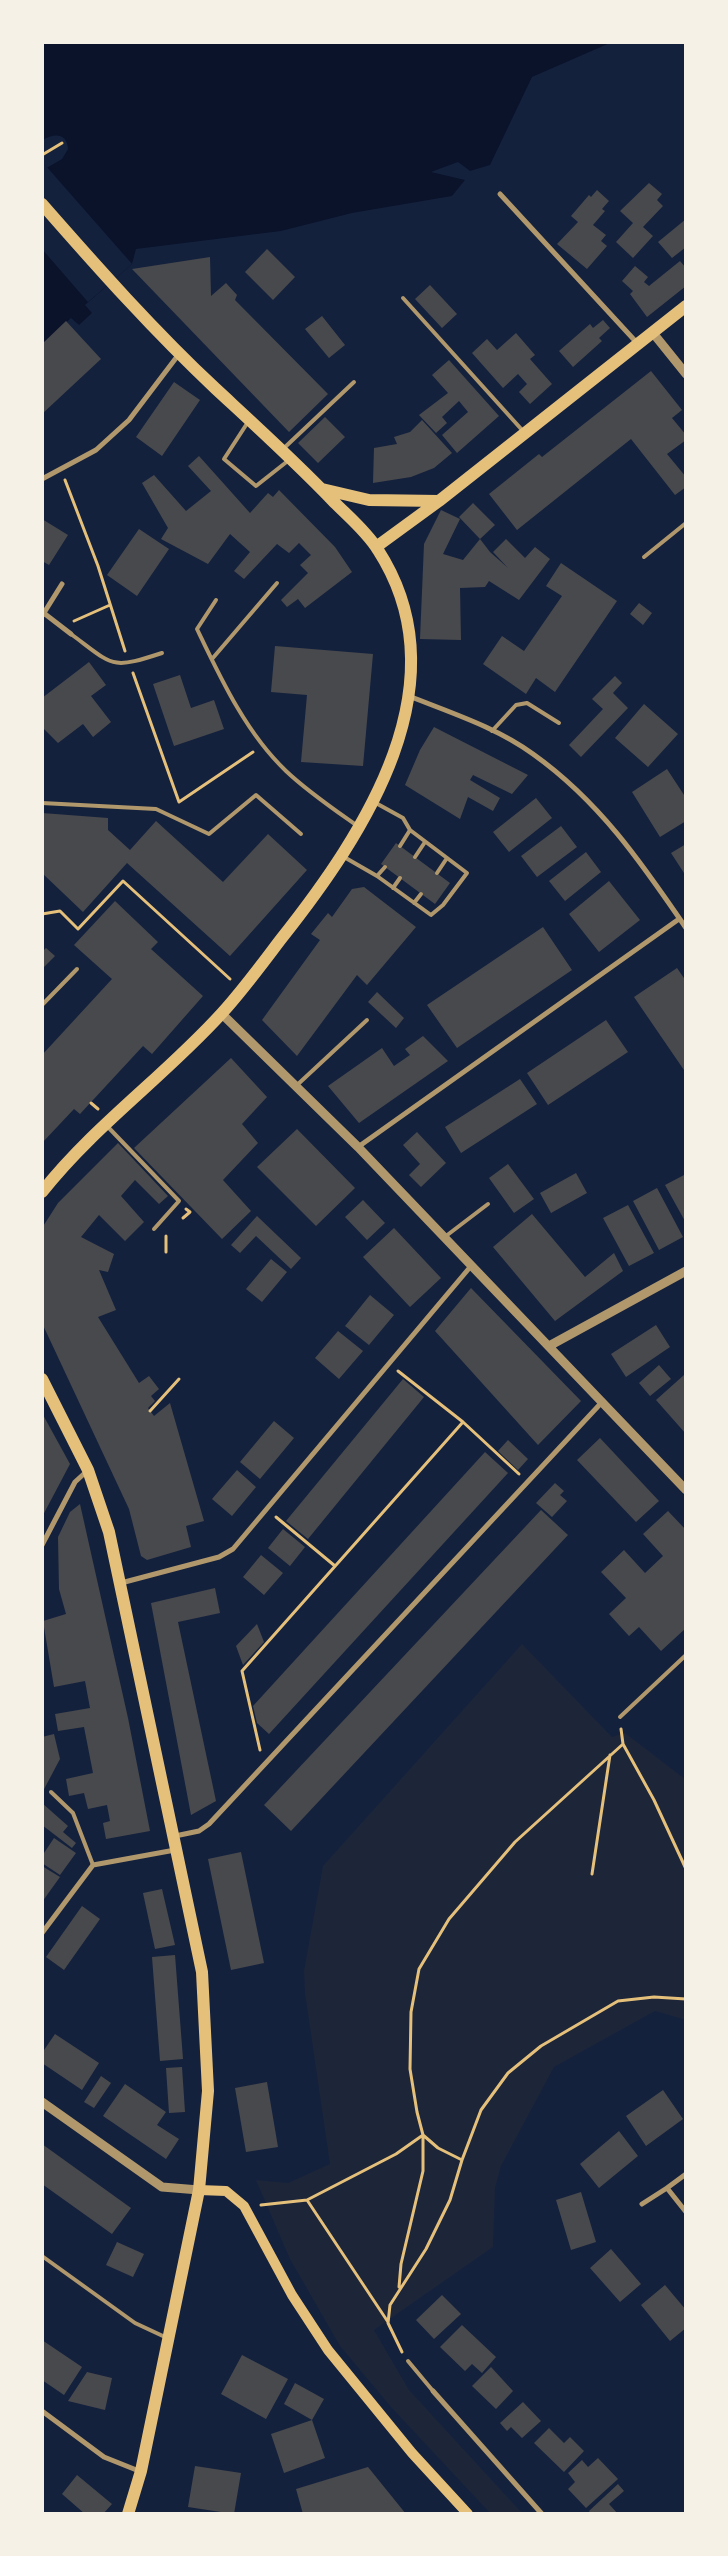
<!DOCTYPE html>
<html>
<head>
<meta charset="utf-8">
<style>
	body { margin:0 }
	#map { position:relative; width:728px; height:2556px; overflow:hidden; background:#14213d; font-family:"Space Grotesk",sans-serif }
	canvas { display:block }
	.frame { position:absolute; inset:0; border:44px solid #f6f1e7; pointer-events:none }
</style>
</head>
<body>
<div id="map">
<canvas width="728" height="2556"></canvas>
<div class="frame"></div>
</div>
<script>
const ctx = document.querySelector('canvas').getContext('2d');
ctx.lineJoin = 'round';
function fill(path, color) { ctx.fillStyle = color; ctx.fill(path, 'evenodd'); }
function stroke(path, color, width, dash) { ctx.strokeStyle = color; ctx.lineWidth = width; ctx.lineCap = dash ? 'butt' : 'round'; ctx.setLineDash(dash || []); ctx.stroke(path); }
fill(new Path2D(`
	M522 1644 612 1737 625 1733 685 1779 686 2020 655 2011 554 2067 501 2166 495 2188 493 2247 374 2330 409 2390 522 2513H490L391 2407 340 2346 290 2259 256 2180 288 2183 330 2164 305 1993 304 1971 323 1866Z`), '#1d2539');
fill(new Path2D(`
	M43 43H610L532 77 490 165 470 171 458 162 431 172 465 180 452 196 352 213 281 231 136 249 132 264 85 305 92 313 79 325 71 318 43 344V170L62 159 68 149C67 133 54 133 43 140Z`), '#0b132b');
fill(new Path2D(`
	M45 165 132 264 88 302 42 249V167Z`), '#14213d');
fill(new Path2D(`
	M649 183 662 194 657 200 663 206 643 227 653 236 633 258 616 242 633 223 620 211Z
	M597 190 609 201 602 209 605 211 593 225 606 235 601 241 607 246 587 269 557 244 578 222 571 216 589 195 591 197Z
	M686 219V247L672 258 658 242Z
	M267 249 295 277 273 300 245 272Z
	M210 257 211 296 226 283 237 295 235 300 328 394 289 432 132 269Z
	M680 261 686 268V286L647 317 630 294 633 291 622 281 635 266 648 277 644 282 649 286Z
	M430 285 457 314 442 328 415 299Z
	M322 316 345 345 329 358 305 329Z
	M603 320 610 328 599 338 602 341 573 367 559 351 590 324 593 328Z
	M66 321 101 359 42 414V344Z
	M516 333 535 355 530 359 552 384 530 404 519 392 527 384 518 374 503 388 472 353 487 339 497 350Z
	M449 360 499 416 457 453 442 435 468 412 459 401 442 417 447 423 436 433 419 415 448 393 432 375Z
	M651 371 682 410 672 418 686 435V440L667 454 686 477V487L675 495 631 439 517 530 489 494 539 454 542 457Z
	M174 382 200 400 162 456 136 437Z
	M325 417 345 437 318 463 298 443Z
	M422 420 452 453 434 468 411 477 373 483 374 448 397 444 394 437 410 432Z
	M199 456 250 513 268 493 273 497 279 490 335 547 352 572 305 608 298 599 287 607 281 600 308 573 300 565 311 555 299 543 289 553 277 544 244 579 234 571 250 552 230 534 208 564 161 539 168 528 142 483 154 475 186 511 211 491 188 466Z
	M473 503 495 525 480 539 459 517Z
	M441 510 460 519 443 554 463 560 480 539 490 552 508 568 493 552 506 539 525 558 535 547 550 559 519 600 489 581 485 587 460 588 461 640 420 639 424 544Z
	M42 519 68 535 49 565 42 561Z
	M139 529 169 549 137 596 107 575Z
	M561 563 617 601 555 692 536 678 526 694 483 664 502 636 524 651 562 596 546 586Z
	M639 603 652 613 643 625 630 614Z
	M275 646 373 654 363 766 301 762 307 695 271 692Z
	M89 662 106 685 91 696 111 722 93 737 83 724 58 743 42 727V698Z
	M180 675 191 708 214 700 224 729 174 746 153 684Z
	M615 676 622 683 613 693 628 708 581 757 569 745 603 709 592 699Z
	M644 704 678 734 648 767 615 738Z
	M434 727 528 775 512 794 473 775 470 780 500 798 493 811 468 797 460 819 405 785 420 750Z
	M667 769 686 798V821L660 837 632 792Z
	M536 798 552 818 509 852 493 832Z
	M42 813 108 818V830L130 850 156 821 223 882 268 834 307 870 230 956 127 863 83 912 42 873Z
	M561 826 577 847 537 877 521 856Z
	M396 843 450 883 435 904 381 864Z
	M686 844V871L684 873 671 853Z
	M586 852 601 872 565 901 549 881Z
	M609 881 640 920 599 952 569 914Z
	M364 887 416 927 367 985 357 975 297 1056 262 1020 320 940 311 934 328 913 332 917 352 889Z
	M115 901 158 942 151 949 203 996 152 1054 143 1046 80 1114 74 1109 42 1143V1055L112 979 74 945Z
	M543 927 572 970 457 1048 427 1005Z
	M46 948 55 956 42 969V952Z
	M677 968 686 981V1073L634 997Z
	M377 992 404 1018 396 1028 368 1002Z
	M606 1020 628 1052 548 1105 527 1073Z
	M423 1036 448 1061 359 1123 328 1086 382 1048 394 1066 410 1055 405 1049Z
	M231 1058 267 1097 242 1124 258 1143 223 1180 251 1211 222 1239 134 1148Z
	M520 1079 537 1104 461 1153 445 1127Z
	M297 1129 355 1188 316 1226 257 1167Z
	M417 1132 446 1163 421 1187 409 1175 420 1164 403 1145Z
	M118 1143 168 1196 159 1204 135 1180 121 1196 144 1222 125 1241 99 1215 81 1237 114 1254 108 1272 99 1270 116 1310 98 1317 139 1383 149 1376 159 1389 151 1396 155 1401 148 1408 154 1416 170 1403 204 1521 186 1526 191 1547 147 1560 141 1556 129 1509 42 1323V1228L58 1203Z
	M508 1164 534 1199 514 1213 489 1178Z
	M576 1173 587 1193 551 1213 540 1193Z
	M686 1174V1223L665 1185Z
	M657 1188 683 1237 659 1250 633 1201Z
	M363 1200 385 1223 367 1240 345 1217Z
	M628 1205 654 1253 629 1266 603 1218Z
	M532 1214 585 1277 614 1253 623 1271 555 1321 493 1247Z
	M257 1216 301 1258 291 1269 256 1236 240 1253 231 1245Z
	M394 1228 441 1278 410 1307 363 1257Z
	M271 1259 287 1272 262 1302 246 1289Z
	M471 1288 581 1401 538 1445 435 1331Z
	M370 1295 394 1315 369 1345 345 1326Z
	M656 1325 670 1347 626 1377 611 1354Z
	M338 1331 363 1351 339 1379 315 1358Z
	M659 1365 671 1379 650 1396 639 1383Z
	M684 1375 686 1376V1434L656 1400Z
	M403 1379 424 1397 308 1539 286 1521Z
	M42 1413 70 1464 42 1517Z
	M274 1421 294 1438 260 1479 240 1462Z
	M600 1438 659 1501 636 1522 577 1460Z
	M508 1440 528 1459 518 1470 498 1451Z
	M485 1452 508 1473 269 1734 257 1723 253 1706Z
	M237 1470 256 1487 232 1516 212 1499Z
	M555 1483 564 1491 560 1495 567 1501 552 1517 536 1503Z
	M80 1504 128 1718 150 1831 106 1839 103 1823 110 1821 107 1805 88 1809 84 1793 69 1796 66 1779 93 1773 84 1727 58 1731 55 1714 90 1708 85 1681 54 1687 43 1621 66 1614 59 1589 58 1537 70 1512Z
	M541 1510 568 1535 291 1831 264 1805Z
	M668 1511 686 1530V1628L661 1651 639 1627 629 1636 609 1614 626 1598 601 1572 624 1550 645 1573 663 1556 643 1534Z
	M283 1529 305 1547 290 1566 268 1548Z
	M261 1555 283 1573 264 1595 243 1577Z
	M215 1588 220 1613 178 1622 216 1801 191 1815 151 1603Z
	M257 1624 264 1642 243 1665 236 1646Z
	M54 1734 60 1759 42 1793V1737Z
	M42 1803 68 1826 63 1832 76 1843 72 1848 42 1825Z
	M54 1838 76 1853 60 1875 42 1863V1856Z
	M241 1852 264 1963 231 1970 208 1859Z
	M42 1866 60 1877 42 1902Z
	M162 1889 175 1945 155 1949 143 1893Z
	M82 1906 100 1919 64 1970 46 1957Z
	M175 1955 183 2059 160 2061 152 1957Z
	M55 2034 99 2063 82 2090 42 2063V2053Z
	M182 2067 185 2112 169 2113 166 2068Z
	M101 2076 111 2083 94 2108 84 2102Z
	M267 2082 278 2147 246 2152 235 2088Z
	M125 2084 166 2112 157 2125 179 2139 166 2159 103 2116Z
	M663 2090 683 2119 646 2146 626 2116Z
	M619 2131 638 2156 599 2188 580 2164Z
	M42 2144 131 2208 112 2234 42 2184Z
	M581 2192 596 2242 571 2250 556 2200Z
	M117 2242 144 2254 133 2277 106 2265Z
	M611 2249 641 2284 620 2302 590 2268Z
	M665 2285 686 2310V2328L670 2341 641 2305Z
	M442 2295 461 2314 434 2339 416 2320Z
	M462 2325 496 2357 482 2373 472 2364 465 2371 440 2347Z
	M42 2340 82 2367 64 2395 42 2380Z
	M242 2355 288 2379 266 2419 221 2394Z
	M491 2367 513 2391 496 2409 472 2386Z
	M87 2372 112 2378 105 2410 68 2401Z
	M295 2383 324 2399 312 2420 284 2404Z
	M523 2402 541 2421 522 2438 511 2427 507 2431 500 2423Z
	M312 2420 325 2458 284 2473 271 2434Z
	M549 2428 564 2443 570 2437 584 2451 564 2472 534 2443Z
	M598 2458 618 2479 586 2508 568 2489 575 2482 568 2473 582 2460 588 2467Z
	M195 2466 241 2473 234 2514 188 2507Z
	M368 2467 406 2514H303L296 2489Z
	M77 2475 112 2504 103 2514H85L62 2494Z
	M618 2484 624 2491 609 2504 618 2514H591L589 2511Z`), '#48494c');
stroke(new Path2D(`
	M42 155 62 143
	M65 480 98 566 125 651
	M74 621 110 605
	M133 673 179 802 253 752
	M42 914 60 911 78 929 123 881 230 979
	M91 1103 98 1109
	M183 1218 190 1212 186 1209
	M166 1252V1236
	M398 1371 463 1422 519 1474
	M150 1411 179 1379
	M276 1517 335 1566
	M623 1744 654 1800 686 1869
	M260 1750 242 1671 463 1422
	M592 1874 610 1755
	M462 2160 438 2148 423 2135 417 2112 410 2069 411 2012 419 1969 449 1919 515 1842 623 1744 621 1729
	M261 2205 307 2200
	M399 2287 401 2264 423 2171V2136
	M388 2322 307 2200 396 2154 423 2135
	M402 2352 388 2323 390 2305 426 2249 450 2200 462 2160 481 2110 508 2073 541 2046 618 2001 654 1997 686 1999`), '#e5c07b', 3);
stroke(new Path2D(`
	M403 298 523 431
	M248 422 224 459 256 486 289 460
	M283 449 354 382
	M644 557 686 523
	M216 600 197 629C221 679 246 733 286 771 307 791 332 808 356 825
	M71 634C114 666 110 670 162 653
	M212 659 277 583
	M492 731 516 705 527 703 559 723
	M42 803 156 809 209 834 256 795 301 834
	M400 846 410 830
	M344 857 377 876 431 915 443 905 467 873 410 830 403 818 374 802
	M415 857 425 842
	M437 873 447 858
	M377 876 385 867
	M393 888 400 878
	M414 903 421 894
	M42 1005 77 969
	M296 1086 367 1020
	M107 1126 179 1201 154 1229
	M446 1236 488 1204
	M620 1717 686 1655
	M51 1792 73 1813 93 1865
	M42 2256 135 2323 165 2337
	M408 2361 433 2391`), '#b1986c', 4);
stroke(new Path2D(`
	M500 194 638 344
	M42 479 96 450 129 420 179 354
	M45 614 71 634
	M42 616 62 584
	M409 696C451 713 496 727 533 754 599 801 641 862 686 928
	M358 1147 679 919
	M42 1545 75 1482 87 1471
	M121 1583 219 1557 233 1549 471 1266
	M175 1836 199 1831 209 1824 603 1401
	M42 1933 93 1865 175 1850
	M667 2188 686 2174
	M642 2204 667 2188 686 2212
	M433 2391 542 2514
	M42 2411 104 2457 139 2471`), '#b1986c', 5);
stroke(new Path2D(`
	M653 333 686 374
	M222 1014 358 1147 686 1490
	M549 1346 686 1271
	M42 2102 162 2187 199 2190`), '#b1986c', 9);
stroke(new Path2D(`
	M199 2190 226 2191 244 2206 292 2295 328 2350 412 2453 468 2514`), '#e5c07b', 10);
stroke(new Path2D(`
	M42 204C98 268 154 331 216 389 256 426 297 463 335 503 349 517 367 532 378 550 464 683 365 833 281 939 262 964 243 990 222 1013 165 1076 95 1125 42 1192
	M322 489 369 500 439 501
	M376 547 439 501 686 306
	M42 1379 88 1470 109 1532 202 1972 208 2091 199 2190 141 2471 128 2514`), '#e5c07b', 12);
</script>
</body>
</html>
